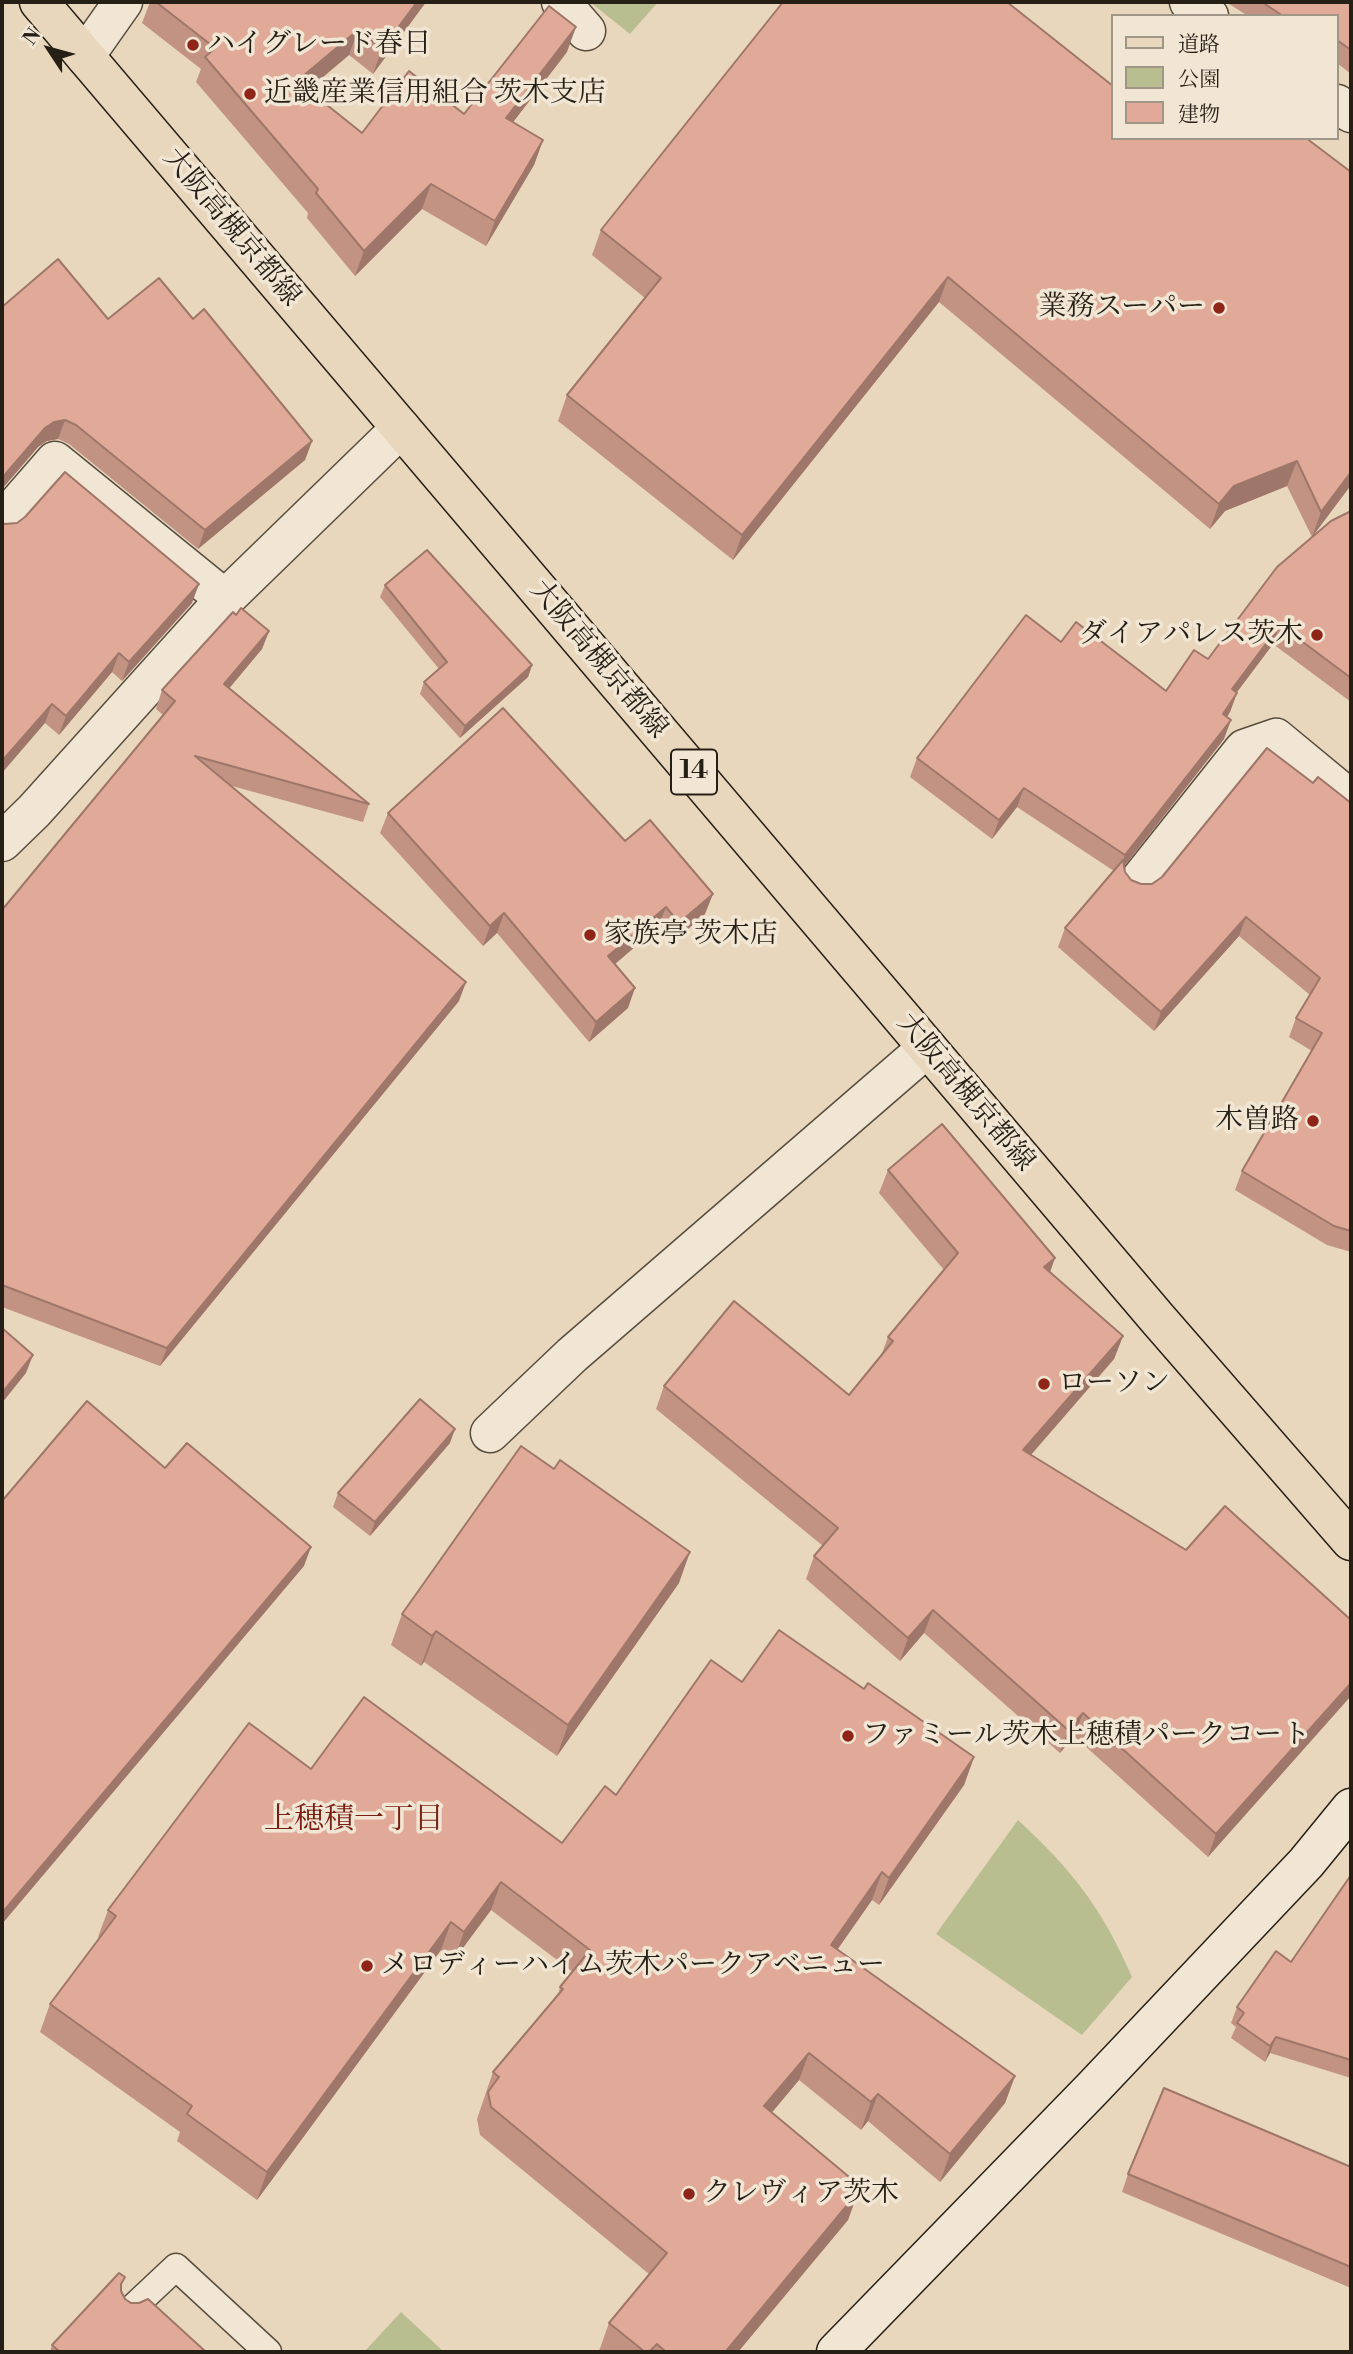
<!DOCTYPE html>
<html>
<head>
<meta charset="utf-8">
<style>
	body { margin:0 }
	#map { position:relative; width:1353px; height:2354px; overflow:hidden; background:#e9d7bd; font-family:"Libre Bodoni","Noto Serif JP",serif }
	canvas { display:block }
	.frame { position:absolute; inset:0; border:4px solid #261f15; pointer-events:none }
	.legend { position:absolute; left:1111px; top:14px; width:228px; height:126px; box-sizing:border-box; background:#f1e5d4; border:2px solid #a09688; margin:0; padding:9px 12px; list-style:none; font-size:21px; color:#261f15 }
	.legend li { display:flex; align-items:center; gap:14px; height:35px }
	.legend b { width:35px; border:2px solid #a09688 }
	.north { position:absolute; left:14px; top:14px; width:70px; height:70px; -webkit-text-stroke:5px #f1e5d4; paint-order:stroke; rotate:306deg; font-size:19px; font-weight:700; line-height:28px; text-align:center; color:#261f15 }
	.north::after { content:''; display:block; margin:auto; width:24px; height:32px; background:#261f15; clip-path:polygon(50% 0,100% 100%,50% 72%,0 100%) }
</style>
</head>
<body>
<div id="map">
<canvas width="1353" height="2354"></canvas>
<div class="frame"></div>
<ul class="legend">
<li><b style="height:9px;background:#e9d7bd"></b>道路</li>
<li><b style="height:19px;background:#b8be90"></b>公園</li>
<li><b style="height:19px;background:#e1aa98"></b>建物</li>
</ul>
<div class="north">N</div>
</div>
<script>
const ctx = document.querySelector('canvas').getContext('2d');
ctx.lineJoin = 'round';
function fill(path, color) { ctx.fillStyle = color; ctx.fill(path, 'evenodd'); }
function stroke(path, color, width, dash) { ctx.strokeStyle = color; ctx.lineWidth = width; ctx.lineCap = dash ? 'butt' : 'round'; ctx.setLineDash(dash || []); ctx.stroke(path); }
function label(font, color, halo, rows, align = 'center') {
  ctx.font = font + ' "Libre Bodoni","Noto Serif JP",serif'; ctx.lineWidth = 7; ctx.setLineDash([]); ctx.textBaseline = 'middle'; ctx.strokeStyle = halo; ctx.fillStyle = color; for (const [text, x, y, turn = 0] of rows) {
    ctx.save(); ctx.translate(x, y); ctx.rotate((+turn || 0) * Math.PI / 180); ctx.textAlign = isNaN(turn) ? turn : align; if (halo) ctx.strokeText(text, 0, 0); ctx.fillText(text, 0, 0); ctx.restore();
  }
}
fill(new Path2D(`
	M590 2H658L630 34Z
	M1018 1820C1073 1871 1102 1908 1132 1977L1082 2035 936 1934Z
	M401 2312 444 2352H364Z`), '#b8be90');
const lane = new Path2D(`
	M127 2313 176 2267 268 2352`);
const street = new Path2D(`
	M561 2 586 31
	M1189 2 1209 16
	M85 56 123 2
	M1337 104 1351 113
	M2 522 55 461 225 599
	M2 842 34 811 225 599 401 428
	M1138 882 1244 749 1276 738 1351 800
	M490 1433 572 1355 927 1048`);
const secondary = new Path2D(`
	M836 2352 1093 2088 1306 1863 1351 1808`);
const primary = new Path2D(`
	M39 2 1157 1318 1351 1541`);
stroke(lane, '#574d3f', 29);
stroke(street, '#574d3f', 41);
stroke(secondary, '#261f15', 41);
stroke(primary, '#261f15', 41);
stroke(lane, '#f1e5d4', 26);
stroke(street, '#f1e5d4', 38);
stroke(secondary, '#f1e5d4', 38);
stroke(primary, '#e9d7bd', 38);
fill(new Path2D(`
	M150 2H426L373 74 349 55 308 90 362 133 464 114 567 52 513 122 543 140 534 165 486 246 422 209 355 276 307 218 308 213 196 82 201 69 142 23Z
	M783 2 1351 485 1312 537 1287 486 1225 511 1210 529 939 302 733 560 558 421 567 395 645 298 592 255 601 230Z
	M1226 2H1351V74L1337 63V16H1248Z
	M2 307 108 319H193L312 441 305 460 198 549 69 444 58 439 47 441 38 447 2 489Z
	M1351 511V702L1273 644 1237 692 1230 712 1227 717 1224 739 1124 867 1125 872 1131 880 1141 884H1152L1313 783 1351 803V1252L1327 1245 1235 1190 1242 1171 1312 1051 1289 1037 1296 1018 1310 995 1239 936 1154 1031 1058 947 1065 928 1114 871 1017 807 992 839 910 777 917 758 1061 642 1166 691 1208 659Z
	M2 523 192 603 122 681 112 672 59 735 45 723Z
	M385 585 532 665 528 677 460 738 420 694 424 682 439 669 380 597Z
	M236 615 269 631 262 649 229 688 369 804 363 822 232 786 459 1001 160 1366 2 1307V910L163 715 156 709 162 690Z
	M388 813 625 841 705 914 672 943 658 927 615 964 628 1008 589 1042 497 933 483 946 380 833Z
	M888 1170 1050 1272 1123 1336 1114 1359 1031 1455 1186 1550 1351 1620 1208 1857 1074 1736 1060 1753 924 1633 900 1661 806 1579 814 1556 823 1546 656 1409 664 1386 849 1395 881 1356 888 1337 944 1270 879 1193Z
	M450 1443 370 1536 333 1507 338 1493Z
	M554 1469 679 1583 557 1756 424 1662 421 1666 391 1645 402 1614Z
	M742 1682 864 1689 974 1757 964 1785 879 1905 872 1900 837 1950 1015 2076 1005 2103 940 2182 868 2121 861 2130 799 2080 771 2113 854 2181 852 2187 858 2192 848 2220 738 2352H601L599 2351 609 2323 649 2274 480 2135 477 2119 493 2072 558 1996 560 1987 573 1972 491 1910 454 1960 441 1950 257 2200 177 2141 180 2132 40 2032 50 2004 99 1938 98 1937 108 1910 311 1769 562 1843Z
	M1351 1875V2078L1270 2053 1265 2062 1231 2038 1236 2027 1231 2023 1237 2007 1291 1962Z
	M1351 2167V2288L1122 2192 1128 2174Z
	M121 2288V2291L125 2299 206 2352H50L52 2345Z`), '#c29283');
fill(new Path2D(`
	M417 2H426L373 74 382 49Z
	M576 27 567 52 497 143 506 118Z
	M358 30 349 55 288 106 297 81Z
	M543 140 534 165 486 246 495 221Z
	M431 184 422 209 355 276 364 251Z
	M948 277 939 302 733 560 742 535Z
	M65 420 58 439 47 441 38 447 2 489V478L45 428 54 422Z
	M312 441 305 460 198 549 205 530Z
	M1297 461 1287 486 1225 511 1210 529 1219 504 1234 486Z
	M1351 472V485L1312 537 1321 512Z
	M199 584 192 603 122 681 129 662Z
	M1280 625 1273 644 1225 708 1232 689Z
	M269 631 262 649 217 703 224 684Z
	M119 653 112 672 59 735 66 716Z
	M532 665 528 677 460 738 465 726Z
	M1237 693 1230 712 1216 733 1223 714Z
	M52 704 45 723 2 773V761Z
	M1231 720 1224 739 1118 874 1125 855Z
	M1024 788 1017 807 992 839 999 820Z
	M713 894 705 914 672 943 679 923Z
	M666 907 658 927 601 976 608 956Z
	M504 913 497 933 483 946 490 926Z
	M1246 917 1239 936 1154 1031 1161 1012Z
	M466 982 459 1001 160 1366 167 1348Z
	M635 988 628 1008 589 1042 596 1022Z
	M1055 1258 1047 1281 1044 1267Z
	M1123 1336 1114 1359 1015 1473 1023 1450Z
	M33 1355 26 1373 2 1403V1393Z
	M455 1429 450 1443 370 1536 375 1522Z
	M311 1547 304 1566 2 1924V1913Z
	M690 1552 679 1583 557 1756 568 1725Z
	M933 1610 924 1633 900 1661 908 1638Z
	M436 1631 424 1662 421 1666 432 1636Z
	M1351 1683V1696L1208 1857 1216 1834Z
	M1083 1713 1074 1736 1060 1753 1068 1730Z
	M974 1757 964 1785 879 1905 889 1878Z
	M882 1872 872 1900 821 1973 831 1945Z
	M501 1882 491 1910 454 1960 464 1932Z
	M451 1922 441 1950 257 2200 267 2172Z
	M1276 2037 1270 2053 1265 2062 1270 2046Z
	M809 2053 799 2080 754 2134 764 2106Z
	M1015 2076 1005 2103 940 2182 950 2154Z
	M878 2094 868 2121 861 2130 871 2102Z
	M858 2192 848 2220 738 2352H726Z`), '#9e776a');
const building = new Path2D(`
	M156 2H417L382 49 358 30 297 81 362 133 409 71 464 114 549 6 576 27 506 118 543 140 495 221 431 184 364 251 316 193 318 189 205 57 215 48Z
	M783 2H1007L1113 86V138H1306L1351 172V472L1321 512 1297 461 1234 486 1219 504 948 277 742 535 567 395 661 278 601 230Z
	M1262 2H1351V50L1337 40V16H1283Z
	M58 259 108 319 159 278 193 319 204 309 312 441 205 530 76 425 65 420 54 422 45 428 2 478V307Z
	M65 472 199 584 129 662 119 653 66 716 52 704 2 761V523L5 524 17 523 25 517Z
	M1351 511V678L1280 625 1232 689 1237 693 1223 714 1231 720 1125 855 1024 788 999 820 917 758 1026 615 1061 642 1076 622 1166 691 1194 650 1208 659 1277 567 1331 521Z
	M427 550 532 665 465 726 424 682 447 662 385 585Z
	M241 608 269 631 224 684 369 804 195 756 466 982 167 1348 2 1285V910L175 701 162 690 233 612 236 615Z
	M503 708 625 841 650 820 713 894 679 923 666 907 608 956 635 988 596 1022 504 913 490 926 388 813Z
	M1267 748 1313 783 1318 777 1351 803V1231L1334 1226 1242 1171 1322 1033 1296 1018 1320 978 1246 917 1161 1012 1065 928 1123 860 1125 872 1131 880 1141 884H1152L1162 877Z
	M942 1124 1055 1258 1044 1267 1123 1336 1023 1450 1186 1550 1225 1506 1351 1620V1683L1216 1834 1083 1713 1068 1730 933 1610 908 1638 814 1556 838 1528 664 1386 734 1301 849 1395 893 1341 888 1337 958 1253 888 1170Z
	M2 1328 33 1355 2 1393Z
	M420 1399 455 1429 375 1522 338 1493Z
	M87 1401 165 1468 187 1443 311 1547 2 1913V1501Z
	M521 1446 554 1469 560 1460 690 1552 568 1725 436 1631 432 1636 402 1614Z
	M779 1630 864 1689 868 1683 974 1757 889 1878 882 1872 831 1945 1015 2076 950 2154 878 2094 871 2102 809 2053 764 2106 854 2181 850 2186 858 2192 727 2350 729 2352H666L657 2344 649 2352H645L609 2323 667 2253 491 2107 488 2092 499 2077 493 2072 563 1989 560 1987 590 1950 501 1882 464 1932 451 1922 267 2172 187 2114 192 2106 50 2004 116 1916 108 1910 249 1723 311 1769 364 1697 562 1843 605 1786 616 1795 711 1660 742 1682Z
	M1351 1875V2060L1276 2037 1270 2046 1237 2023 1244 2013 1237 2007 1276 1951 1291 1962Z
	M1164 2088 1351 2167V2267L1128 2174Z
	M119 2273 125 2277 121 2284V2291L125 2299 131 2303H139L148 2299 206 2352H60L52 2345Z`);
fill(building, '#e1aa98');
stroke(building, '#9e776a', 2);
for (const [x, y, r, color] of [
	[193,45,7,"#8f2418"],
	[250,94,7,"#8f2418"],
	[1219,308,7,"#8f2418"],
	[1317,635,7,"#8f2418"],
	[590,935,7,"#8f2418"],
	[1313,1121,7,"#8f2418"],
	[1044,1384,7,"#8f2418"],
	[848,1736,7,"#8f2418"],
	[367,1966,7,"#8f2418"],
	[689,2194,7,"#8f2418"]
]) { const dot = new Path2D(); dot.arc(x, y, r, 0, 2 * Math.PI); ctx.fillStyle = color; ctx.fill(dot); stroke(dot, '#f1e5d4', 2.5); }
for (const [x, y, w] of [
	[694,772,46]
]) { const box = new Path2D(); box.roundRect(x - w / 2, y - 22.5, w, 45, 5); ctx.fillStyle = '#f1e5d4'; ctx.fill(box); stroke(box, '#261f15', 2); }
label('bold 26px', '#261f15', null, [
	["14",694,772]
]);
label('28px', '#261f15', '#f1e5d4', [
	["ハイグレード春日",207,45],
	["近畿産業信用組合 茨木支店",264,94],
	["業務スーパー",1205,308,"right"],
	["ダイアパレス茨木",1303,635,"right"],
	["家族亭 茨木店",604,935],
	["木曽路",1299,1121,"right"],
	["ローソン",1058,1384],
	["ファミール茨木上穂積パークコート",862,1736],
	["メロディーハイム茨木パークアベニュー",381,1966],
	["クレヴィア茨木",703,2194]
], 'left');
label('28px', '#261f15', '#f1e5d4', [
	["大阪高槻京都線",231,228,50],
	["大阪高槻京都線",598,660,50],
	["大阪高槻京都線",965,1093,50]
]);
label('30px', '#7a1f14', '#f1e5d4', [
	["上穂積一丁目",354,1821]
]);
</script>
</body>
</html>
